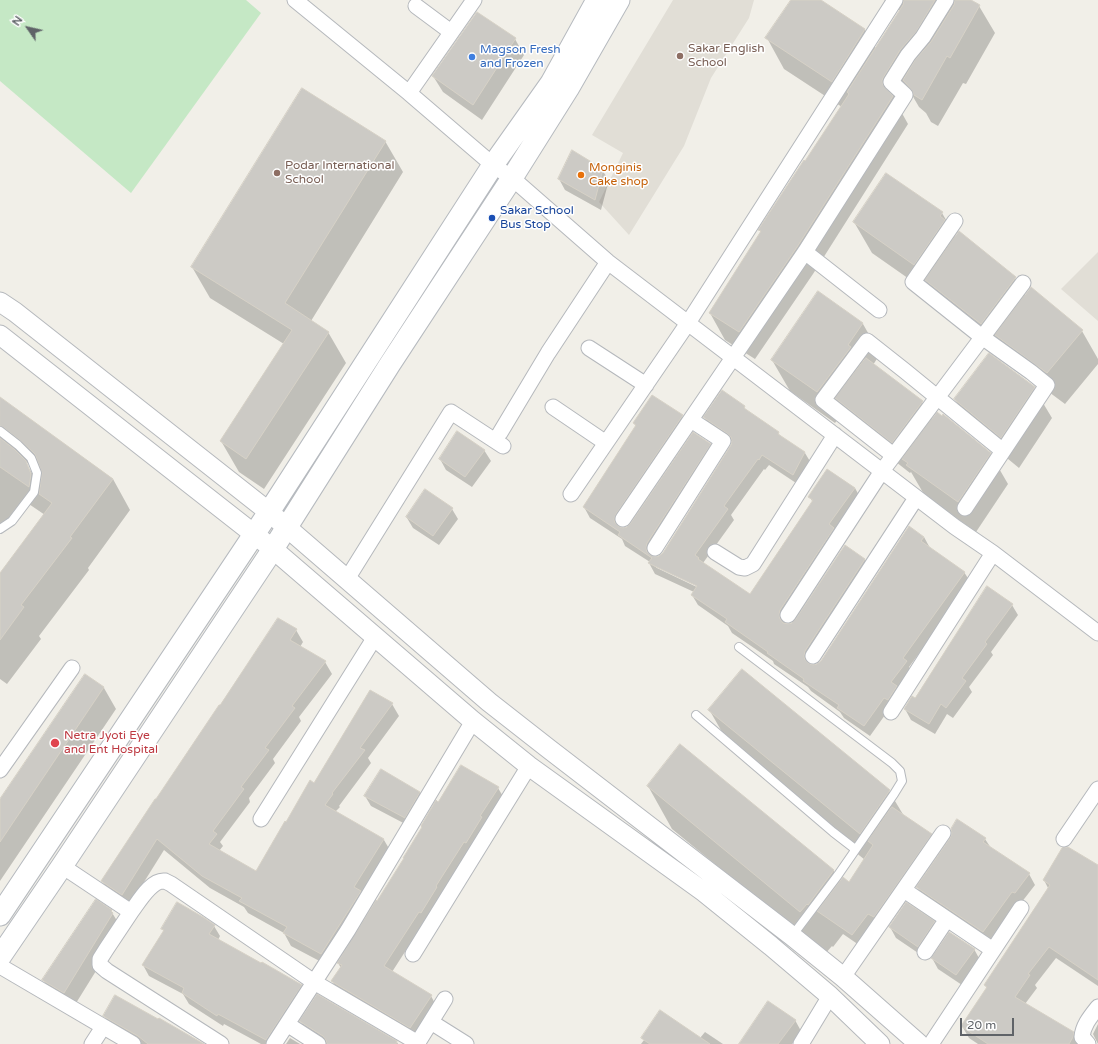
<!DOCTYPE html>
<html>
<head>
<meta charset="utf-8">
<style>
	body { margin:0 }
	#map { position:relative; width:1098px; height:1044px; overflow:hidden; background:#f1efe8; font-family:"Varela Round",sans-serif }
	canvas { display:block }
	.north { position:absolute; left:8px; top:8px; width:40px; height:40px; -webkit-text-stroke:3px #fff; paint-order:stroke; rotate:304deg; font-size:11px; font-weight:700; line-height:16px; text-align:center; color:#5f6368 }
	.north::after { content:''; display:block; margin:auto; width:14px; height:18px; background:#5f6368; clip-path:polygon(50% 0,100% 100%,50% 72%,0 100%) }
	.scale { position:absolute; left:960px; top:1018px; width:54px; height:18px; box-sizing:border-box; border:2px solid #5f6368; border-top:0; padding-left:5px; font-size:12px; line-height:14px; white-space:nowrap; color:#5f6368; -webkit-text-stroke:3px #fff; paint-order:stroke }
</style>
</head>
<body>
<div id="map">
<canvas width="1098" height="1044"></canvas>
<div class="north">N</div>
<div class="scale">20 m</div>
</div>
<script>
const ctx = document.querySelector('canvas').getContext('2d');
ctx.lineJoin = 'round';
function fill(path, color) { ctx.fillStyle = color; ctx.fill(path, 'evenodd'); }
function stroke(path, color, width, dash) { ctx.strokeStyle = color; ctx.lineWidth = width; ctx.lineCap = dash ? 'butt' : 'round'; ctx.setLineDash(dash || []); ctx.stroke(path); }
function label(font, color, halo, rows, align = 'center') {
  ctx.font = font + ' "Varela Round",sans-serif'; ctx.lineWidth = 3; ctx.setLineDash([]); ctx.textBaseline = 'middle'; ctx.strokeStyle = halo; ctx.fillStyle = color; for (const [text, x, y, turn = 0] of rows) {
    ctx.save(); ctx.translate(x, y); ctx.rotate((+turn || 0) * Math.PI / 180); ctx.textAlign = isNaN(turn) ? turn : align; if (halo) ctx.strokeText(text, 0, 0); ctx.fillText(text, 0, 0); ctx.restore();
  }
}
fill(new Path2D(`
	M673 0H754L749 18 711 78 684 146 629 235 599 202 623 153 592 135Z
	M1098 252V321L1061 289Z`), '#e1ded6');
fill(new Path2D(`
	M0 0H246L261 13 131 193 0 81Z`), '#c5e8c5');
fill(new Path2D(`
	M792 0H819L865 30 876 49 900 11 884 0H969L979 6 995 33 966 84 963 83 938 126 931 122 926 113 919 107 908 88 898 106 908 124 813 274 755 359 725 340 710 313 761 233 760 230 842 107 784 69 767 38Z
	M515 39 524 55 482 120 443 92 433 76Z
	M385 141 403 172 311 321 328 332 346 363 264 489 239 472 221 441 284 344 210 298 192 267Z
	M602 170 609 180 601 210 565 190 559 179Z
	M942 213 956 237 959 233 1015 278 1026 296 1082 331 1098 359V364L1065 404 1014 366 932 295 872 253 854 222Z
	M818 293 863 324 880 354 873 365 922 402 933 420 942 417 990 453 1008 484 976 532 925 496 911 472 910 473 854 429 844 411 835 423 790 391 772 360Z
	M1034 388 1052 418 1019 468 973 430 955 399Z
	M0 398 113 479 130 510 88 568 89 570 39 636 41 639 7 684 0 679V575L45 515 23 500 0 530ZM24 460 43 475 41 488Z
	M744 407 747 412 778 433 781 437 805 453 811 463 799 485 769 465 765 470 764 469 731 515 734 520 703 563 751 595 813 503 810 497 828 470 855 488 861 499 785 624H792L796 621 845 546 865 560 871 570 811 662 810 665 813 666 818 665 821 662 924 537 930 548 964 572 971 583 909 667 912 672 890 708 870 736 844 718 840 712 811 691 808 687 774 664 773 661 732 633 728 626 698 605 692 595 694 592 655 574 649 563 650 562 625 546 622 539 590 518 584 507 636 427 634 423 682 416 688 427 621 525 620 528 623 529 628 528 710 444 716 455 653 554 652 557 655 558 660 557 663 553 732 446 733 442 710 428 704 417ZM653 565 702 587 701 589 657 568Z
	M484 450 491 461 472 487 446 470 440 459Z
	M452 509 458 519 439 545 413 528 407 518Z
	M1012 605 1018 615 991 652 993 655 969 687 972 692 953 718 947 714 935 734 911 720 905 709Z
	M296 630 303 642 300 647 325 662 332 674 299 717 301 721 273 759 275 763 249 798 250 802 220 842 223 846 219 851 256 872 286 823 314 784 370 691 392 704 399 716 368 758 371 763 339 806 340 807 335 812 384 840 391 852 329 966 291 946 284 933 248 913 244 907 210 888 164 850 129 906 109 893 102 881 220 707Z
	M85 675 104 688 116 709 0 881V801Z
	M710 711 889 791 904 816 931 834 937 845 859 945 843 934 833 947 832 946 825 954 672 829 648 786 751 804 834 871 840 883 849 884 865 860 734 753Z
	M498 788 504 798 392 972 431 996 437 1007 417 1038 338 992 332 981 341 968 338 963 378 902 439 803Z
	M420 792 426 803 411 827 371 806 365 796Z
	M951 839H985L991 848 1029 874 1035 885 1021 903 1018 902 989 942 923 898 917 887Z
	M1098 867V986L1056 958 1035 985 1037 988 1025 1004 1073 1033 1079 1044H978L969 1038 962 1026 987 989 985 985 1048 888 1044 880Z
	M96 901 111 911 122 929 73 1008 53 996 43 980Z
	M934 922 940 933 924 957 896 938 890 927Z
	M214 926 220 936 218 940 301 985 307 996 276 1044H261L224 1024 223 1026 189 1004 183 994 149 976 143 965 164 932 162 929Z
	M974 949 980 960 962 985 938 969 932 958Z
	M317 996 397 1042 398 1044H325L307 1032 301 1021Z
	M105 1016 202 1044H140L111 1027Z
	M795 1020 801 1031 792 1044H763Z
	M1098 1024V1044L1093 1034Z
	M705 1032 723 1044H641L644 1040 642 1038H700Z
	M290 1038 300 1044H286Z`), '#0003');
const building = new Path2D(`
	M791 0H821L865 29 832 82 765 38Z
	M904 0H935L916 32 900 50 883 78 882 81 883 85 893 96 797 247 739 332 709 313 761 231 758 230 804 160 805 161 849 94 847 92 903 5Z
	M955 0H971L980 5 950 58 947 56 922 100 914 95 911 89 903 80 915 60 931 42 954 5Z
	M477 12 516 38 473 105 432 76Z
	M302 88 386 141 285 303 329 332 246 459 220 441 292 330 191 267Z
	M572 150 603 169 595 200 558 179Z
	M886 173 943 212 940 216 945 220 914 265 853 222Z
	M959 231 1016 277 981 324 925 280Z
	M1031 287 1083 330 1047 373 995 335Z
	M818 291 863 323 848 345 851 347 817 392 771 360Z
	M989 353 1035 387 1001 438 954 399Z
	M866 358 923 401 892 443 835 398Z
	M722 390 745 406 744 408 779 432 778 434 805 452 793 475 762 455 759 460 758 459 724 506 728 509 695 555 699 558 698 559 750 594 813 500 808 497 827 469 855 488 829 524 834 528 780 610 779 614 780 619 783 623 788 624 792 623 795 620 845 545 865 559 805 651 804 656 805 660 808 663 813 665 817 664 821 661 909 526 924 537 921 541 965 572 903 658 907 661 891 682 897 686 888 700 884 698 864 726 837 708 839 705 803 681 804 679 767 653 768 652 725 622 727 619 691 595 697 586 648 563 652 558 618 535 620 532 583 507 636 425 633 423 652 395 683 415 616 514 614 519 615 523 618 526 623 528 627 527 630 524 693 432 711 444 647 543 646 548 647 552 650 555 655 557 659 556 663 553 731 445 732 441 731 437 728 434 703 417Z
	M0 397 113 479 70 537 72 538 21 605 24 607 0 640V573L52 503 39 494 42 473 35 454 21 441 3 427 0 426Z
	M937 412 942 416 943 414 991 453 958 502 906 465 908 463 902 459Z
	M457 431 485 450 465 477 439 459Z
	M0 438 14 449 26 461 31 474 29 487 0 467Z
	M425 489 453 508 433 536 406 517Z
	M987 586 1013 604 985 642 987 644 962 678 966 681 946 708 941 704 929 724 904 709 912 696 915 698Z
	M278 618 297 629 290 640 326 661 292 706 295 708 265 748 269 750 241 787 244 789 213 831 217 834 209 844 256 871 285 821 286 822 310 780 314 783 370 690 393 703 360 748 365 750 332 793 333 794 325 805 384 839 354 887 361 891 321 954 283 933 287 927 239 901 242 898 202 876 157 839 122 895 101 881 155 799H156L219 705H220Z
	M742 669 890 790 860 834 708 710Z
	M85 674 104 687 0 842V799Z
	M680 744 834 870 808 905 807 904 800 912 647 786Z
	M461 765 499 787 480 816 482 817 466 843 464 842 436 886 437 887 421 913 419 912 384 966 432 995 410 1028 331 981 342 965 337 963 376 900 377 901 404 858H403L422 827 421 826 436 800 438 802Z
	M381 769 420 792 405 818 364 796Z
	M892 807 932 834 874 917 868 914 852 935 817 911 843 877 849 882 873 845 868 841Z
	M957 819 986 838 983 842 1030 873 1015 893 1012 892 983 932 916 887 950 838 952 833 951 829Z
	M1068 847 1098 865V980L1049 947 1028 974 1030 975 1015 997 1074 1032 1073 1037 1069 1044H988L961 1026 987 987 984 985 1050 885 1043 880 1062 848Z
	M96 899 112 910 111 911 113 913 64 993 42 980Z
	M177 902 203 917 215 925 209 934 261 963 262 962 302 985 266 1040 218 1014 217 1016 182 993 184 988 142 965 164 930 161 929Z
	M906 902 935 921 918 947 889 927Z
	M949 932 975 949 956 975 931 958Z
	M317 994 397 1041 396 1044H327L326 1040 323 1036 299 1021Z
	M115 995 158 1019 159 1018 204 1044H148L138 1036 103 1016Z
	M768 1001 796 1020 778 1044H739Z
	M660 1010 710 1044H650L641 1038Z`);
fill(building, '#cccac5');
stroke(building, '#d6d1c6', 1);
const service = new Path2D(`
	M0 431 18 445 31 458 37 473 34 492 12 521 0 529
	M739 647 892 763 900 771 902 781 894 794 838 875 792 936
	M696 715 833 832 855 849`);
const minor = new Path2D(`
	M295 0 409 93 493 165 512 178 608 262 955 527 993 553 1098 633
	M416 6 451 32
	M409 93 474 0
	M955 221 913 282 982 337 1031 372 1047 385 965 508
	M805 252 879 310
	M589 348 646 385
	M553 407 606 443
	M500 433 548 353 608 262
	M893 455 823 400 867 341 905 371 1003 451
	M571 494 688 323 895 0
	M623 519 805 252 905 95 891 82 908 55 923 37 946 0
	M655 548 723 441 691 420
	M715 552 739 567 745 568 753 564 835 435
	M347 579 451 412 503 446
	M788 615 882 471 1023 283
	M813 656 916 498
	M891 712 993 553
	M0 770 72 668
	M261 819 375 637
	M1064 839 1098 789
	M62 866 131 912 107 948 100 959V965L107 971 221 1044
	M904 890 993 950
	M131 912C138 903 151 879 165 881 167 882 169 883 171 884L314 982 418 1043
	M925 952 947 919
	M413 954 529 766
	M0 966 133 1044
	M843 977 943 833
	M431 1022 466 1044
	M287 1024 318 1044
	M92 1044 103 1027
	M274 1044 348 930 473 721
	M417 1044 445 999
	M801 1044 830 996
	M931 1044 1021 908
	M1088 1044 1082 1037C1083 1025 1091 1016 1098 1007`);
const tertiary = new Path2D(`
	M0 302 15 312 269 512 489 702 549 749 792 936 843 977 919 1044
	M0 335 273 549 473 721 529 766 704 892 771 946 830 996 880 1044`);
const secondary = new Path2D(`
	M0 915 269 512 493 165 551 83 597 0
	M0 957 62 866 273 549 390 364 512 178 568 89 619 0`);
stroke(service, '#b5b8bc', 10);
stroke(minor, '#b5b8bc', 17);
stroke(tertiary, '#b5b8bc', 21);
stroke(secondary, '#b6babf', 23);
stroke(service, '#fff', 8);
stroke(minor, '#fff', 15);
stroke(tertiary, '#fff', 19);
stroke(secondary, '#fff', 21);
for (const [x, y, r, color] of [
	[680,56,4,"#8d6e63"],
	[472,57,4,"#3f7fe0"],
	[277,173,4,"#8d6e63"],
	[581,175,4,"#e8710a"],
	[492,218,4,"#1a4fb4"],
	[55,743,5,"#e0444e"]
]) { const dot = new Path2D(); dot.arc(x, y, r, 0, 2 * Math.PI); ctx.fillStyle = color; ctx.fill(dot); stroke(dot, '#fff', 1.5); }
label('12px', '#785e54', '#fff', [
	["Sakar English",688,49],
	["School",688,63],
	["Podar International",285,166],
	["School",285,180]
], 'left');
label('12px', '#366cbe', '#fff', [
	["Magson Fresh",480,50],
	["and Frozen",480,64]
], 'left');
label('12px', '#c56008', '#fff', [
	["Monginis",589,168],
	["Cake shop",589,182]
], 'left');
label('12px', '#164399', '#fff', [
	["Sakar School",500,211],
	["Bus Stop",500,225]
], 'left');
label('12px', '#be3a42', '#fff', [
	["Netra Jyoti Eye",64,736],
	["and Ent Hospital",64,750]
], 'left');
</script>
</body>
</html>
